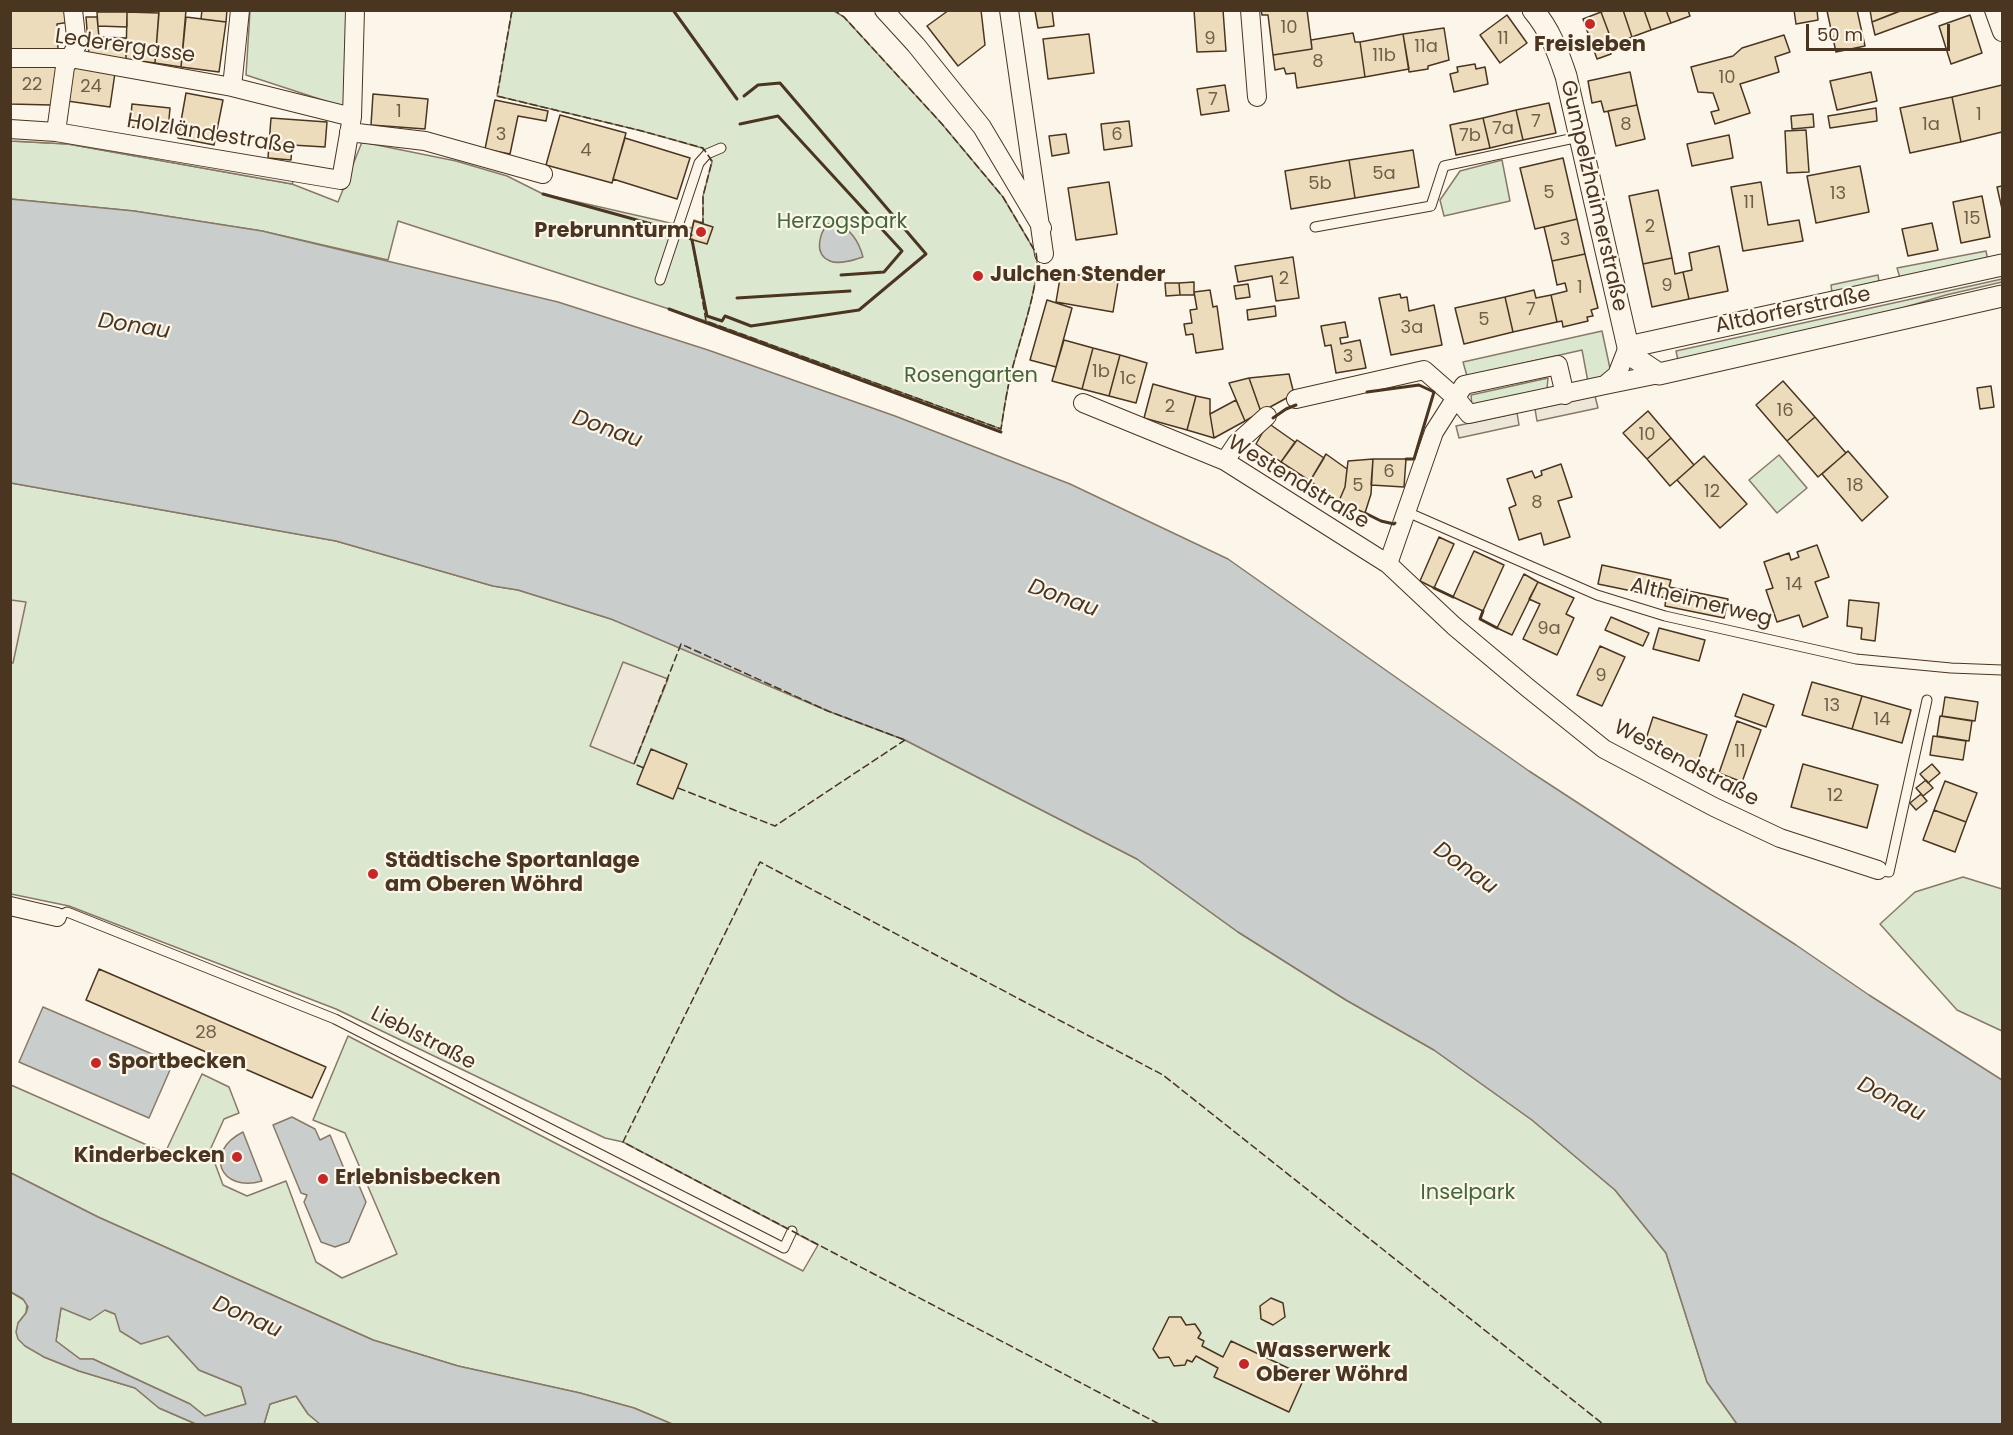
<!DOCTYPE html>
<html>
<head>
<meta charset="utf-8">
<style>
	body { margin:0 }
	#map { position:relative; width:2013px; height:1435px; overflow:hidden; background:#fbf6e9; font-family:Poppins,sans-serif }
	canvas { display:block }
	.frame { position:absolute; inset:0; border:12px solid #4a3520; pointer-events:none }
	.scale { position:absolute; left:1806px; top:24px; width:144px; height:27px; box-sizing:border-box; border:3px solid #4a3520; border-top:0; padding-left:8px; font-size:18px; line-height:21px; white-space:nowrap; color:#4a3520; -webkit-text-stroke:4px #fbf6e9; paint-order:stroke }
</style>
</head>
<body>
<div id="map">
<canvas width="2013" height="1435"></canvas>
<div class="frame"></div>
<div class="scale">50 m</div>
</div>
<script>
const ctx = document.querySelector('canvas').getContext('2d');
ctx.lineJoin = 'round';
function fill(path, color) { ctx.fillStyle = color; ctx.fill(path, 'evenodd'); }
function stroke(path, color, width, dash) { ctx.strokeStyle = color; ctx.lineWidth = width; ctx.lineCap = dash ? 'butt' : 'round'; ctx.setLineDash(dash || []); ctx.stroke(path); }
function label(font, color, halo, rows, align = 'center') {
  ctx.font = font + ' Poppins,sans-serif'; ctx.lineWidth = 4.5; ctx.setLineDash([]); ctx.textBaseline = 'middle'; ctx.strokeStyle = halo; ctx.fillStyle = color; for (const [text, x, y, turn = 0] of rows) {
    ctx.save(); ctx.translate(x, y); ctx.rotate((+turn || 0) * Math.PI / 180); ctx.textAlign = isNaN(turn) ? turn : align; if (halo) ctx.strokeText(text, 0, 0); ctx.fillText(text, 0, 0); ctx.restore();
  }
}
const green = new Path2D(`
	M250 11H348L344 107 246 75Z
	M512 11H834L844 17 942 124 1003 197 1036 253C1042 278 1019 341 1012 370 1007 389 1004 409 1001 429L706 321 398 221 388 260 262 231 134 211 11 199 10 141 68 144 292 184 338 202 362 142 456 161 507 176 543 194 692 228 694 220 703 223V196L712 162 702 148 642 131 497 96Z
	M1502 160 1510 201 1444 216 1440 200 1460 171Z
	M1986 251 1988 261 1900 278 1897 268Z
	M1878 275 1879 281 1832 293 1831 285Z
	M2002 279V282L1946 295 1882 314 1678 360 1676 351Z
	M1602 331 1611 373 1588 382 1582 350 1467 376 1463 362Z
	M1548 378 1547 389 1472 407 1471 395Z
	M1779 455 1807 488 1777 513 1749 480Z
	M11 483 336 541 493 586 518 590 611 619 681 644 828 711 905 740 1137 859 1238 932 1346 1000 1434 1050 1532 1120 1615 1190 1666 1253 1707 1382 1737 1424H672L634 1408 580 1393 458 1366 373 1340 98 1217 11 1173V1085L165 1153 202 1074 229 1087 239 1113 224 1119 210 1150 223 1185 247 1196 286 1181 316 1262 342 1278 397 1254 345 1133 313 1120 348 1036 803 1271 818 1245 623 1142 605 1138 336 1009 69 906 11 894Z
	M1963 877 2002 889V1031L1957 1010 1880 924 1915 892Z
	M11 1292 27 1302 26 1313 18 1323 44 1357 79 1371 135 1388 159 1408 196 1424H11Z
	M61 1308 105 1310 168 1336 199 1370 241 1387 246 1404 205 1416 190 1404 93 1359H80L56 1341Z
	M296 1396 308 1414 320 1424H264L270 1404Z`);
fill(green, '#dce7d0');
stroke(green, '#887966', 1.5);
const parking = new Path2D(`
	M10 134 75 139 295 178 292 184 68 144 11 141Z
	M1595 396 1598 408 1537 421 1535 409Z
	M1517 413 1519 425 1459 438 1456 426Z
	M11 600 26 602 13 663H10Z
	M623 662 668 679 634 764 590 746Z`);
fill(parking, '#ede7d9');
stroke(parking, '#887966', 1.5);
const water = new Path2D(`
	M10 199 134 211 262 231 558 302 708 350 895 416 1070 484 1228 559 1529 771 1796 945 1869 995 2002 1080V1424H1737L1707 1382 1666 1253 1615 1190 1532 1120 1434 1050 1346 1000 1238 932 1137 859 905 740 828 711 611 619 518 590 493 586 336 541 11 483Z
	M836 223C851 229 859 242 863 257 854 260 839 265 830 261 813 254 820 234 827 224Z
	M43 1007 173 1063 149 1118 19 1062Z
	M292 1117 315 1129 320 1140 330 1135 345 1171 343 1176 358 1183 366 1202 349 1242 335 1247 321 1242 304 1202 307 1195 301 1193 273 1125Z
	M243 1132 262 1181C220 1193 203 1152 243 1132Z
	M11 1173 98 1217 373 1340 458 1366 580 1393 634 1408 672 1424H320L308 1414 296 1396 270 1404 264 1424H196L159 1408 135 1388 79 1371 44 1357 25 1346 18 1339 16 1332 18 1323 26 1313 28 1307 23 1299 11 1292ZM61 1308 90 1320 105 1310 115 1314 120 1331 141 1344 168 1336 199 1370 241 1387 246 1404 205 1416 190 1404 93 1359H80L56 1341Z`);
fill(water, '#c9cecd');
stroke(water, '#887966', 1.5);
const building = new Path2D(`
	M10 10H68L70 22 57 24 58 50 10 51Z
	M159 10H186L181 67 155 63Z
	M202 10H227L226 22 201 19Z
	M949 10H981L985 45 958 66 927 26Z
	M1052 10 1054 26 1038 28 1035 11Z
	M1194 10H1223L1226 51 1197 52Z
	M1261 10H1307L1312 49 1273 55 1268 15H1262Z
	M1607 10H1623L1632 37 1613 44 1601 12Z
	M1623 10H1644L1651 30 1632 37Z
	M1644 10H1666L1671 23 1651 30Z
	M1666 10H1688L1690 16 1671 23Z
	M1794 10H1817L1818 20 1796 24Z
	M1857 10 1865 46 1836 52 1827 11Z
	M1870 10H1902L1872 22Z
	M1903 10H1943L1875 35 1872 22Z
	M97 12H127V27L98 26Z
	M127 12 159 13 155 63 126 59Z
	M1601 12 1613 44 1608 46 1611 54 1597 59 1583 19Z
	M1507 15 1527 43 1500 63 1480 35Z
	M1970 15 1982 53 1951 64 1939 26Z
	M86 17H97L99 37 126 38V59L89 56Z
	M186 17 226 22 219 72 181 67Z
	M1444 28 1449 60 1428 66V69L1409 72 1403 34Z
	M1353 33 1355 42H1360L1365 77 1297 88 1295 73 1286 74 1284 68 1275 70 1273 55 1312 49 1311 40Z
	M1089 34 1094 73 1048 79 1043 39Z
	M1403 34 1409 69 1365 77 1360 42Z
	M1784 35 1790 52 1775 57 1779 72 1740 84 1750 113 1715 124 1711 112 1719 110 1713 93 1698 92 1691 67 1733 56 1742 48Z
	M1475 64 1476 69 1485 67 1488 84 1454 92 1450 74 1458 72 1457 67Z
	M10 65 58 66 51 105 10 104Z
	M72 67 115 73 110 107 67 101Z
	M1630 72 1637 105 1604 112 1601 101 1592 103 1588 81Z
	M1871 72 1877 101 1837 110 1830 81Z
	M1225 85 1229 111 1201 115 1197 89Z
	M2002 85V132L1961 142 1952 97Z
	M186 93 223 100 214 145 178 138Z
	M373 94 428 99 425 129 371 125Z
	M1952 97 1961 142 1910 153 1900 108Z
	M495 100 548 111 546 121 518 116 510 154 485 149Z
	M1549 103 1556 133 1523 140 1516 110Z
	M132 104 170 108 168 130 130 127Z
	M1637 105 1645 139 1616 146 1608 111Z
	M1876 108 1877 121 1830 128 1828 116Z
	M1516 110 1523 140 1490 148 1483 118Z
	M1813 114 1814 127 1792 129 1791 116Z
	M560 115 626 133 612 183 546 165Z
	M271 118 327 122 325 147 292 145 291 160 268 158Z
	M1483 118 1490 148 1456 155 1450 125Z
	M1129 121 1132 146 1104 150 1101 124Z
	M1806 130 1809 172 1787 173 1785 131Z
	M1066 134 1069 153 1052 156 1049 136Z
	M1729 135 1733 158 1692 166 1687 144Z
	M625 138 690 158 677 199 613 179Z
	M1413 150 1419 187 1355 198 1349 160Z
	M1563 158 1577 219 1535 229 1520 168Z
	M1349 160 1355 198 1291 209 1285 171Z
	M1860 166 1869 212 1816 223 1807 176Z
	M1109 182 1117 234 1076 240 1068 188Z
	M1761 182 1768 225 1799 220 1803 241 1743 251 1731 187Z
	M2002 186V209L1997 187Z
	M1658 190 1672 258 1643 264 1629 196Z
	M1982 196 1990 237 1961 243 1953 202Z
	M1577 219 1585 254 1552 261 1544 227Z
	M694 221 713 227 707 244 690 239Z
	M1932 223 1938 250 1908 256 1902 229Z
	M1719 246 1728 291 1689 299 1683 272 1692 270 1689 253Z
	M1585 254 1598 308 1591 310 1593 316 1587 317 1588 321 1563 327 1562 321 1557 322 1551 295 1567 291 1565 283 1557 285 1552 261Z
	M1293 257 1299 298 1276 301 1272 276 1238 282 1235 266Z
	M1672 258 1675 274 1683 272 1689 299 1652 307 1643 264Z
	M1061 272 1118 282 1113 312 1056 302Z
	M1194 282V295H1180L1179 283Z
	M1165 283H1179L1180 295 1166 296Z
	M1248 284 1250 297 1236 299 1234 286Z
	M1210 290 1213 307 1217 306 1223 349 1196 353 1193 334 1186 335 1184 324 1192 323 1190 310 1197 309 1194 292Z
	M1534 290 1536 298 1551 295 1557 322 1513 332 1505 297Z
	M1400 294 1401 298 1407 297 1409 311 1434 305 1442 345 1391 355 1379 298Z
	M1505 297 1513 332 1464 344 1455 308Z
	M1047 300 1072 308 1056 367 1030 360Z
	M1275 306 1276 316 1248 320 1247 310Z
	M1345 322 1348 337 1340 338 1341 344 1360 340 1366 368 1336 373 1331 345 1325 346 1321 326Z
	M1064 340 1093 348 1082 389 1052 381Z
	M1093 348 1120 355 1109 396 1082 389Z
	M1120 355 1147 363 1136 403 1109 396Z
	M1289 374 1294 394 1261 412 1249 378Z
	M1249 378 1261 412 1245 421 1229 383Z
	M1783 381 1815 417 1787 441 1756 405Z
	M1153 384 1196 396 1187 430 1144 418Z
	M1991 386 1994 407 1980 409 1977 388Z
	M1196 396 1210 399V414L1214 438 1187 430Z
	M1236 400 1245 421 1214 438 1210 414Z
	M1648 411 1671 438 1647 459 1623 433Z
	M1815 417 1846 453 1818 477 1787 441Z
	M1268 423 1295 442 1281 462 1256 444Z
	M1671 438 1694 465 1670 486 1647 459Z
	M1297 440 1324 458 1310 481 1281 462Z
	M1848 451 1888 497 1862 521 1822 474Z
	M1326 454 1347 469 1345 487 1339 501 1310 481Z
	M1704 456 1747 504 1720 528 1677 480Z
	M1373 459H1406L1404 487 1371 485Z
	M1373 459 1371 494 1365 513 1339 501 1345 487 1348 461Z
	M1561 464 1572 497 1558 501 1570 537 1544 545 1541 533 1519 540 1509 508 1516 505 1507 479 1532 471 1535 478 1542 475 1541 471Z
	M1439 537 1454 544 1434 588 1420 581Z
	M1817 545 1829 577 1815 582 1828 617 1803 627 1799 615 1777 622 1766 590 1773 588 1764 562 1789 553 1791 560 1799 557 1797 552Z
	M1474 551 1504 565 1483 611 1453 597Z
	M1602 565 1671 580 1669 587 1728 599 1724 618 1665 606 1666 598 1598 584Z
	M1524 574 1538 582 1512 635 1497 628Z
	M1538 582 1574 598 1566 614 1574 618 1557 655 1523 639 1540 604 1529 599Z
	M1849 600 1879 603 1875 641 1861 639 1862 628 1847 626Z
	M1611 617 1649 633 1643 646 1605 630Z
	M1659 628 1705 640 1699 661 1653 649Z
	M1600 646 1625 657 1602 706 1577 695Z
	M1812 682 1862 696 1852 729 1802 715Z
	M1743 694 1774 705 1766 727 1735 716Z
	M1862 696 1911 710 1902 743 1852 729Z
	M1945 697 1978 702 1975 721 1942 716Z
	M1940 716 1972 721 1969 741 1937 736Z
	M1653 717 1707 735 1697 764 1644 745Z
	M1737 721 1761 730 1742 782 1719 773Z
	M1933 736 1966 741 1963 760 1930 755Z
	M651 749 687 764 673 799 637 784Z
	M1803 764 1878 785 1867 828 1791 807Z
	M1932 764 1940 773 1928 783 1920 774Z
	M1926 780 1933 788 1923 796 1916 788Z
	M1945 781 1977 793 1966 822 1934 810Z
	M1921 794 1927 801 1916 810 1910 803Z
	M1934 810 1966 822 1955 852 1923 840Z
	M99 969 326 1067 312 1098 86 1000Z
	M1271 1298 1283 1303 1285 1317 1273 1325 1261 1319 1260 1306Z
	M1169 1317H1181L1186 1325 1195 1324 1201 1333 1198 1338 1204 1341 1202 1346 1223 1357 1231 1341 1305 1376 1289 1412 1214 1377 1218 1368 1196 1356 1192 1362 1187 1360 1185 1365 1174 1366 1169 1357 1159 1358 1153 1349Z`);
fill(building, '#ecdcbc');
stroke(building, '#4a3520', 1.5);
const service = new Path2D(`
	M1315 227 1431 206 1444 166 1579 137
	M660 280 699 163 707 154 721 148
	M1407 512 1597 595 1665 616 1856 659 1951 668 2002 670
	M1878 870 1889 872 1927 700
	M57 917 67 912 335 1019 784 1248 792 1231`);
const minor = new Path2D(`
	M240 10 232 87 352 117
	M884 10 916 45 982 127 1042 228
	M1009 10 1044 254
	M1250 10 1257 97
	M1994 10 2002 32
	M10 58H70L232 87
	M10 129 56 132 341 180 352 117 355 10
	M56 132 65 67 77 45 73 10
	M349 132 425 141 543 174
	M1605 385 1659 374
	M1296 399 1424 370 1456 398 1469 414 1605 385 1617 375 1628 347
	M1083 403 1225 461 1388 564 1454 626 1528 688 1604 749 1714 807 1780 838 1878 870
	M1225 461 1237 443 1267 416
	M1388 564 1434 432 1464 385 1558 365 1565 395
	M10 906 57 917`);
const tertiary = new Path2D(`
	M1533 10C1550 30 1558 52 1566 76L1628 347 1635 358 1659 374 2002 296
	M1628 347 2002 265`);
stroke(service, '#4a3520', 11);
stroke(minor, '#4a3520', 20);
stroke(tertiary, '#4a3520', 23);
stroke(service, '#fbf6e9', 9);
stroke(minor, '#fbf6e9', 18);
stroke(tertiary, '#fbf6e9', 21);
stroke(new Path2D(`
	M512 10 497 96 642 131 703 148 712 161 703 196V223L699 222
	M689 239 692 240 706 321 1001 429C1004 409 1007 389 1012 370 1019 341 1042 278 1036 253L1003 197 942 124 844 17 834 10
	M644 768 634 764 681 644 828 711 905 740
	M678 788 775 826 905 740
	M1159 1424 623 1142 760 862 1163 1075 1603 1424`), '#4a3520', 1.5, [8, 3]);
stroke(new Path2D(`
	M673 10 737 99
	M740 124 778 116 902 251 884 272 841 275
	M543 194 691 235
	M692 240 707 316 722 321 725 316 751 326 859 310 926 254 780 83 758 85 744 96
	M737 298 850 291
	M669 309 1001 432
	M1367 392 1419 385 1434 392 1414 459H1406
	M1273 418 1286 409 1296 405
	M1365 513 1381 521 1394 524 1395 523
	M1434 588 1453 597
	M1483 611 1480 619 1497 628`), '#4a3520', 3);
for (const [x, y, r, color] of [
	[1590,24,6,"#c62828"],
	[701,232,6,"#c62828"],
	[978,276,6,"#c62828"],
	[373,874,6,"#c62828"],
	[96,1063,6,"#c62828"],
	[237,1157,6,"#c62828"],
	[323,1179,6,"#c62828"],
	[1244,1364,6,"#c62828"]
]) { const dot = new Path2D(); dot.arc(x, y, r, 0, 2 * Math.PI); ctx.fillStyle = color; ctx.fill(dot); stroke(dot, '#fbf6e9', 2); }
label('18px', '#725f47', null, [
	["10",1289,28],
	["9",1210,39],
	["11",1503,39],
	["11a",1426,47],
	["11b",1384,56],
	["8",1318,62],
	["10",1727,78],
	["22",32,85],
	["24",91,87],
	["7",1213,100],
	["1",399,112],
	["1",1979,115],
	["7",1536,122],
	["8",1626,125],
	["1a",1931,125],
	["7a",1503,129],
	["3",501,135],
	["6",1117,135],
	["7b",1470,136],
	["4",586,151],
	["5a",1384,174],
	["5b",1320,184],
	["5",1549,193],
	["13",1838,194],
	["11",1749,203],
	["15",1972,219],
	["2",1650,227],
	["3",1565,240],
	["2",1284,279],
	["9",1667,286],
	["1",1580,288],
	["7",1531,310],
	["5",1484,320],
	["3a",1412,328],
	["3",1348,357],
	["1b",1101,372],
	["1c",1128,379],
	["2",1170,407],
	["16",1785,411],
	["10",1647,435],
	["6",1389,472],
	["5",1358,486],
	["18",1855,486],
	["12",1712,492],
	["8",1537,503],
	["14",1794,585],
	["9a",1549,629],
	["9",1601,676],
	["13",1832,706],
	["14",1882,720],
	["11",1740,752],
	["12",1835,796],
	["28",206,1033]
]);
label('bold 21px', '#4a3520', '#fbf6e9', [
	["Freisleben",1590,46,"center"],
	["Prebrunnturm",689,232,"right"],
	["Julchen Stender",990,276],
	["Städtische Sportanlage",385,862],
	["am Oberen Wöhrd",385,886],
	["Sportbecken",108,1063],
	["Kinderbecken",225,1157,"right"],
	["Erlebnisbecken",335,1179],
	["Wasserwerk",1256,1352],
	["Oberer Wöhrd",1256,1376]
], 'left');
label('21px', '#4a3520', '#fbf6e9', [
	["Lederergasse",125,47,8],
	["Holzländestraße",211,135,9],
	["Gumpelzhaimerstraße",1593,196,77],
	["Altdorferstraße",1793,311,-12],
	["Westendstraße",1298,483,31],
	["Altheimerweg",1701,603,14],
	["Westendstraße",1686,764,28],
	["Lieblstraße",423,1039,27]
]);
label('21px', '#436837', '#fbf6e9', [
	["Herzogspark",842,223],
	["Rosengarten",971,377],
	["Inselpark",1468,1194]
]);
label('italic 22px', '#4a3520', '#fbf6e9', [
	["Donau",134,327,9],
	["Donau",607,430,20],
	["Donau",1063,599,20],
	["Donau",1465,869,36],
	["Donau",1891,1100,27],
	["Donau",247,1318,24]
]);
</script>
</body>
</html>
